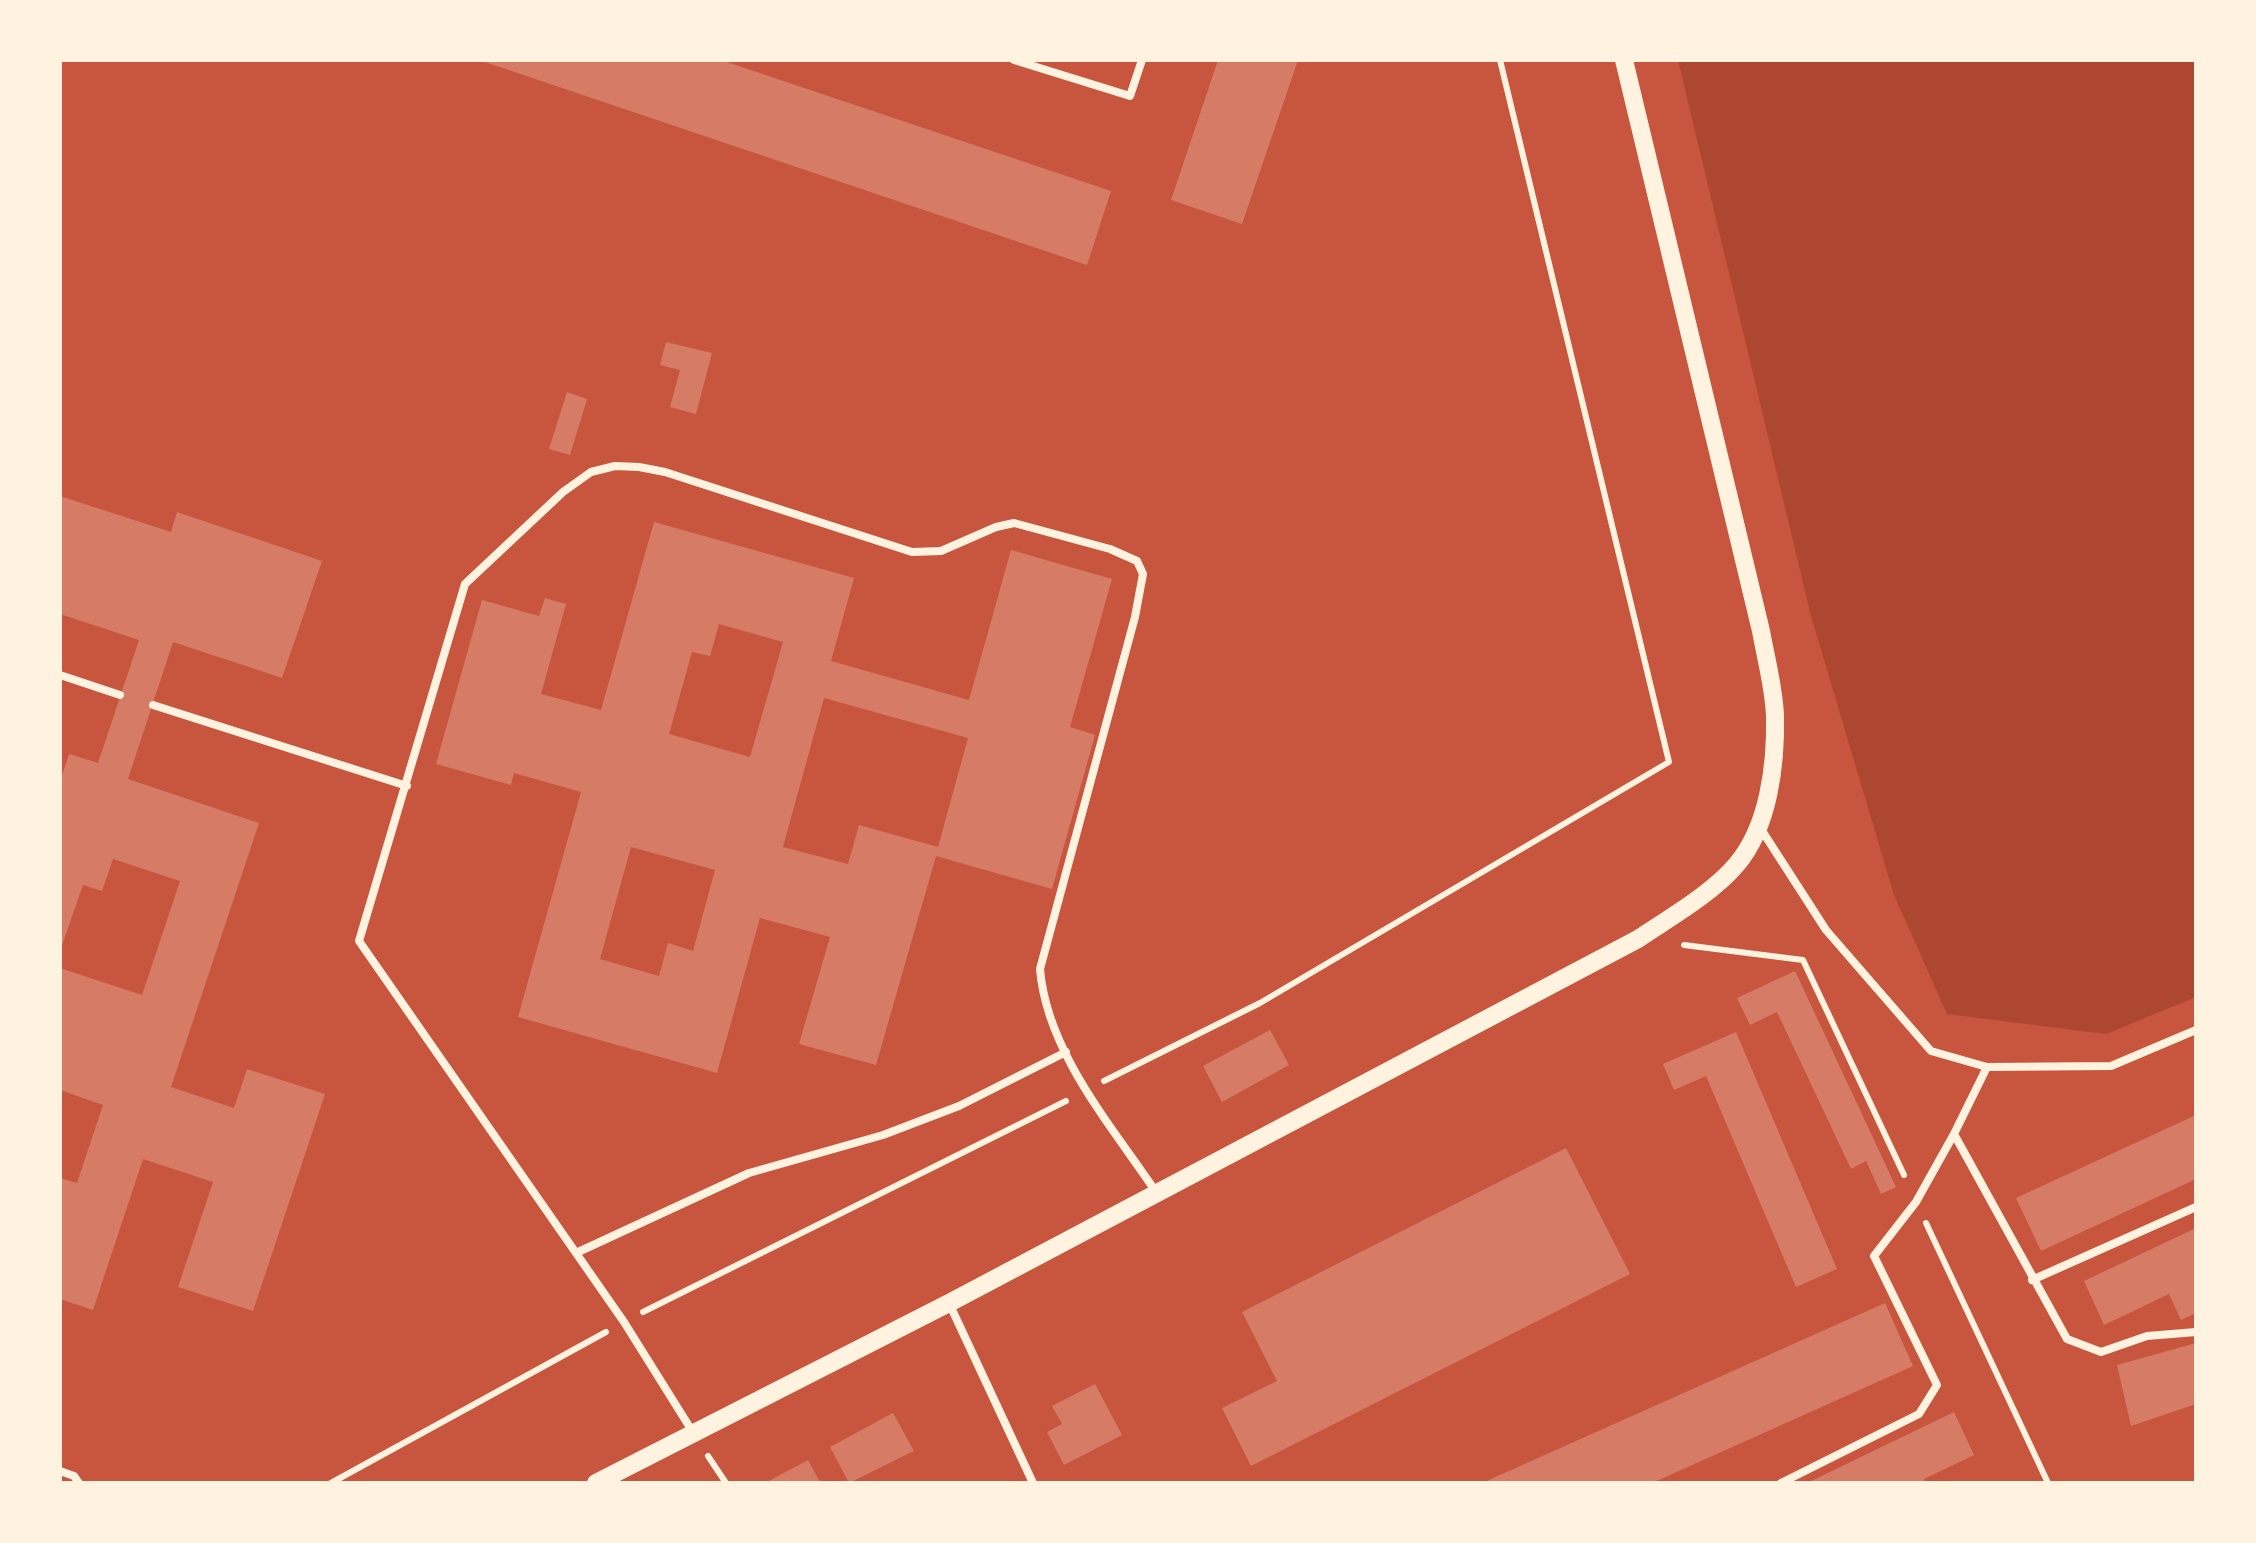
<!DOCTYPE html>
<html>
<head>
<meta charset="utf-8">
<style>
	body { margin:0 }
	#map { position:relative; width:2256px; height:1543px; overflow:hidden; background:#c8553d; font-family:"PT Serif",serif }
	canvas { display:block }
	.frame { position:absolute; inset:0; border:62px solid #fff3e0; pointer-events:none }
</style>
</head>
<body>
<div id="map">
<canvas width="2256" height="1543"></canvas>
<div class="frame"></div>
</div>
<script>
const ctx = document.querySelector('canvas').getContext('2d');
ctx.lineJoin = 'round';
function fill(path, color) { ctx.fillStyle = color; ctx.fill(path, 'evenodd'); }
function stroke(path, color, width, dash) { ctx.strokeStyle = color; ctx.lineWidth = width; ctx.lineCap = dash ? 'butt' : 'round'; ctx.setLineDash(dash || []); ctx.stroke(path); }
fill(new Path2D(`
	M1678 60H2196V997L2106 1034 1947 1014 1894 895 1811 616Z`), '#ae4732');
fill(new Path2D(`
	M479 60H721L1111 191 1087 265Z
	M1218 60H1298L1242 224 1171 200Z
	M666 342 712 353 696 414 670 407 680 370 660 365Z
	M567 392 587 399 570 455 549 449Z
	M60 496 171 532 177 512 322 561 282 678 173 642 128 779 259 823 171 1087 234 1108 247 1069 325 1094 253 1311 178 1287 213 1182 143 1159 93 1310 60 1299V1178L77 1183 103 1105 60 1090V968L142 995 180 881 113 859 102 891 83 885 60 951V781L69 754 98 763 139 640 60 614Z
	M654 522 854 578 831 661 969 700 1011 550 1112 579 1070 727 1095 735 1052 889 936 856 876 1065 799 1044 830 937 760 918 717 1073 518 1017 581 792 514 773 511 785 436 764 482 600 539 616 545 598 566 604 541 694 601 710ZM719 624 783 642 750 757 669 734 692 652 710 656ZM824 698 968 738 938 847 859 825 848 864 783 847ZM631 847 715 870 693 951 668 943 659 976 600 959Z
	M1795 971 1896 1187 1881 1194 1866 1161 1851 1169 1777 1012 1750 1025 1737 998Z
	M1270 1030 1289 1065 1222 1102 1203 1066Z
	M1736 1032 1837 1269 1796 1287 1706 1076 1674 1090 1663 1064Z
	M2196 1115V1179L2041 1251 2016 1198Z
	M1566 1148 1630 1274 1251 1466 1222 1408 1277 1381 1242 1312Z
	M2196 1228V1313L2181 1320 2169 1294 2104 1325 2084 1281Z
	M1885 1303 1913 1366 1652 1483H1482Z
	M2196 1343V1404L2131 1426 2117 1365Z
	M1095 1384 1122 1435 1064 1465 1047 1432 1062 1424 1052 1406Z
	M1954 1412 1974 1455 1924 1479 1925 1483H1807Z
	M893 1413 914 1451 849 1483 830 1447Z
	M808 1460 820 1482 765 1483Z`), '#d67c66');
stroke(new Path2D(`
	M1684 945 1803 960 1904 1175
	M1104 1081 1260 1003 1669 762 1500 60
	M1926 1223 2048 1483
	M643 1312 1066 1101
	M708 1456 726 1483
	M331 1483 606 1332`), '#fff3e0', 6);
stroke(new Path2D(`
	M1014 60 1130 96 1142 60
	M60 675 120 695
	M153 705 407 786
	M1759 826 1826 930 1931 1051 1987 1067 2111 1066 2196 1030
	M1987 1067 1954 1134 2067 1339 2101 1352 2147 1336 2196 1332
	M576 1253 749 1173 883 1135 959 1106 1066 1052
	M2032 1280 2196 1207
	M949 1303 1033 1483
	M694 1434 624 1322 359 941 465 584 563 492 591 472 615 466 639 467 665 472 912 552 941 551 996 527 1014 523 1110 549 1137 561 1143 574 1135 617 1040 969C1047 1052 1111 1125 1156 1192
	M60 1471 74 1476 79 1483
	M1781 1483 1919 1414 1937 1385 1874 1256 1916 1202 1954 1134`), '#fff3e0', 8);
stroke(new Path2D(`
	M596 1483 949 1303 1638 939C1669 918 1713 893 1737 864 1769 826 1776 764 1775 716 1774 688 1766 659 1761 631L1624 60`), '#fff3e0', 18);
</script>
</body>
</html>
